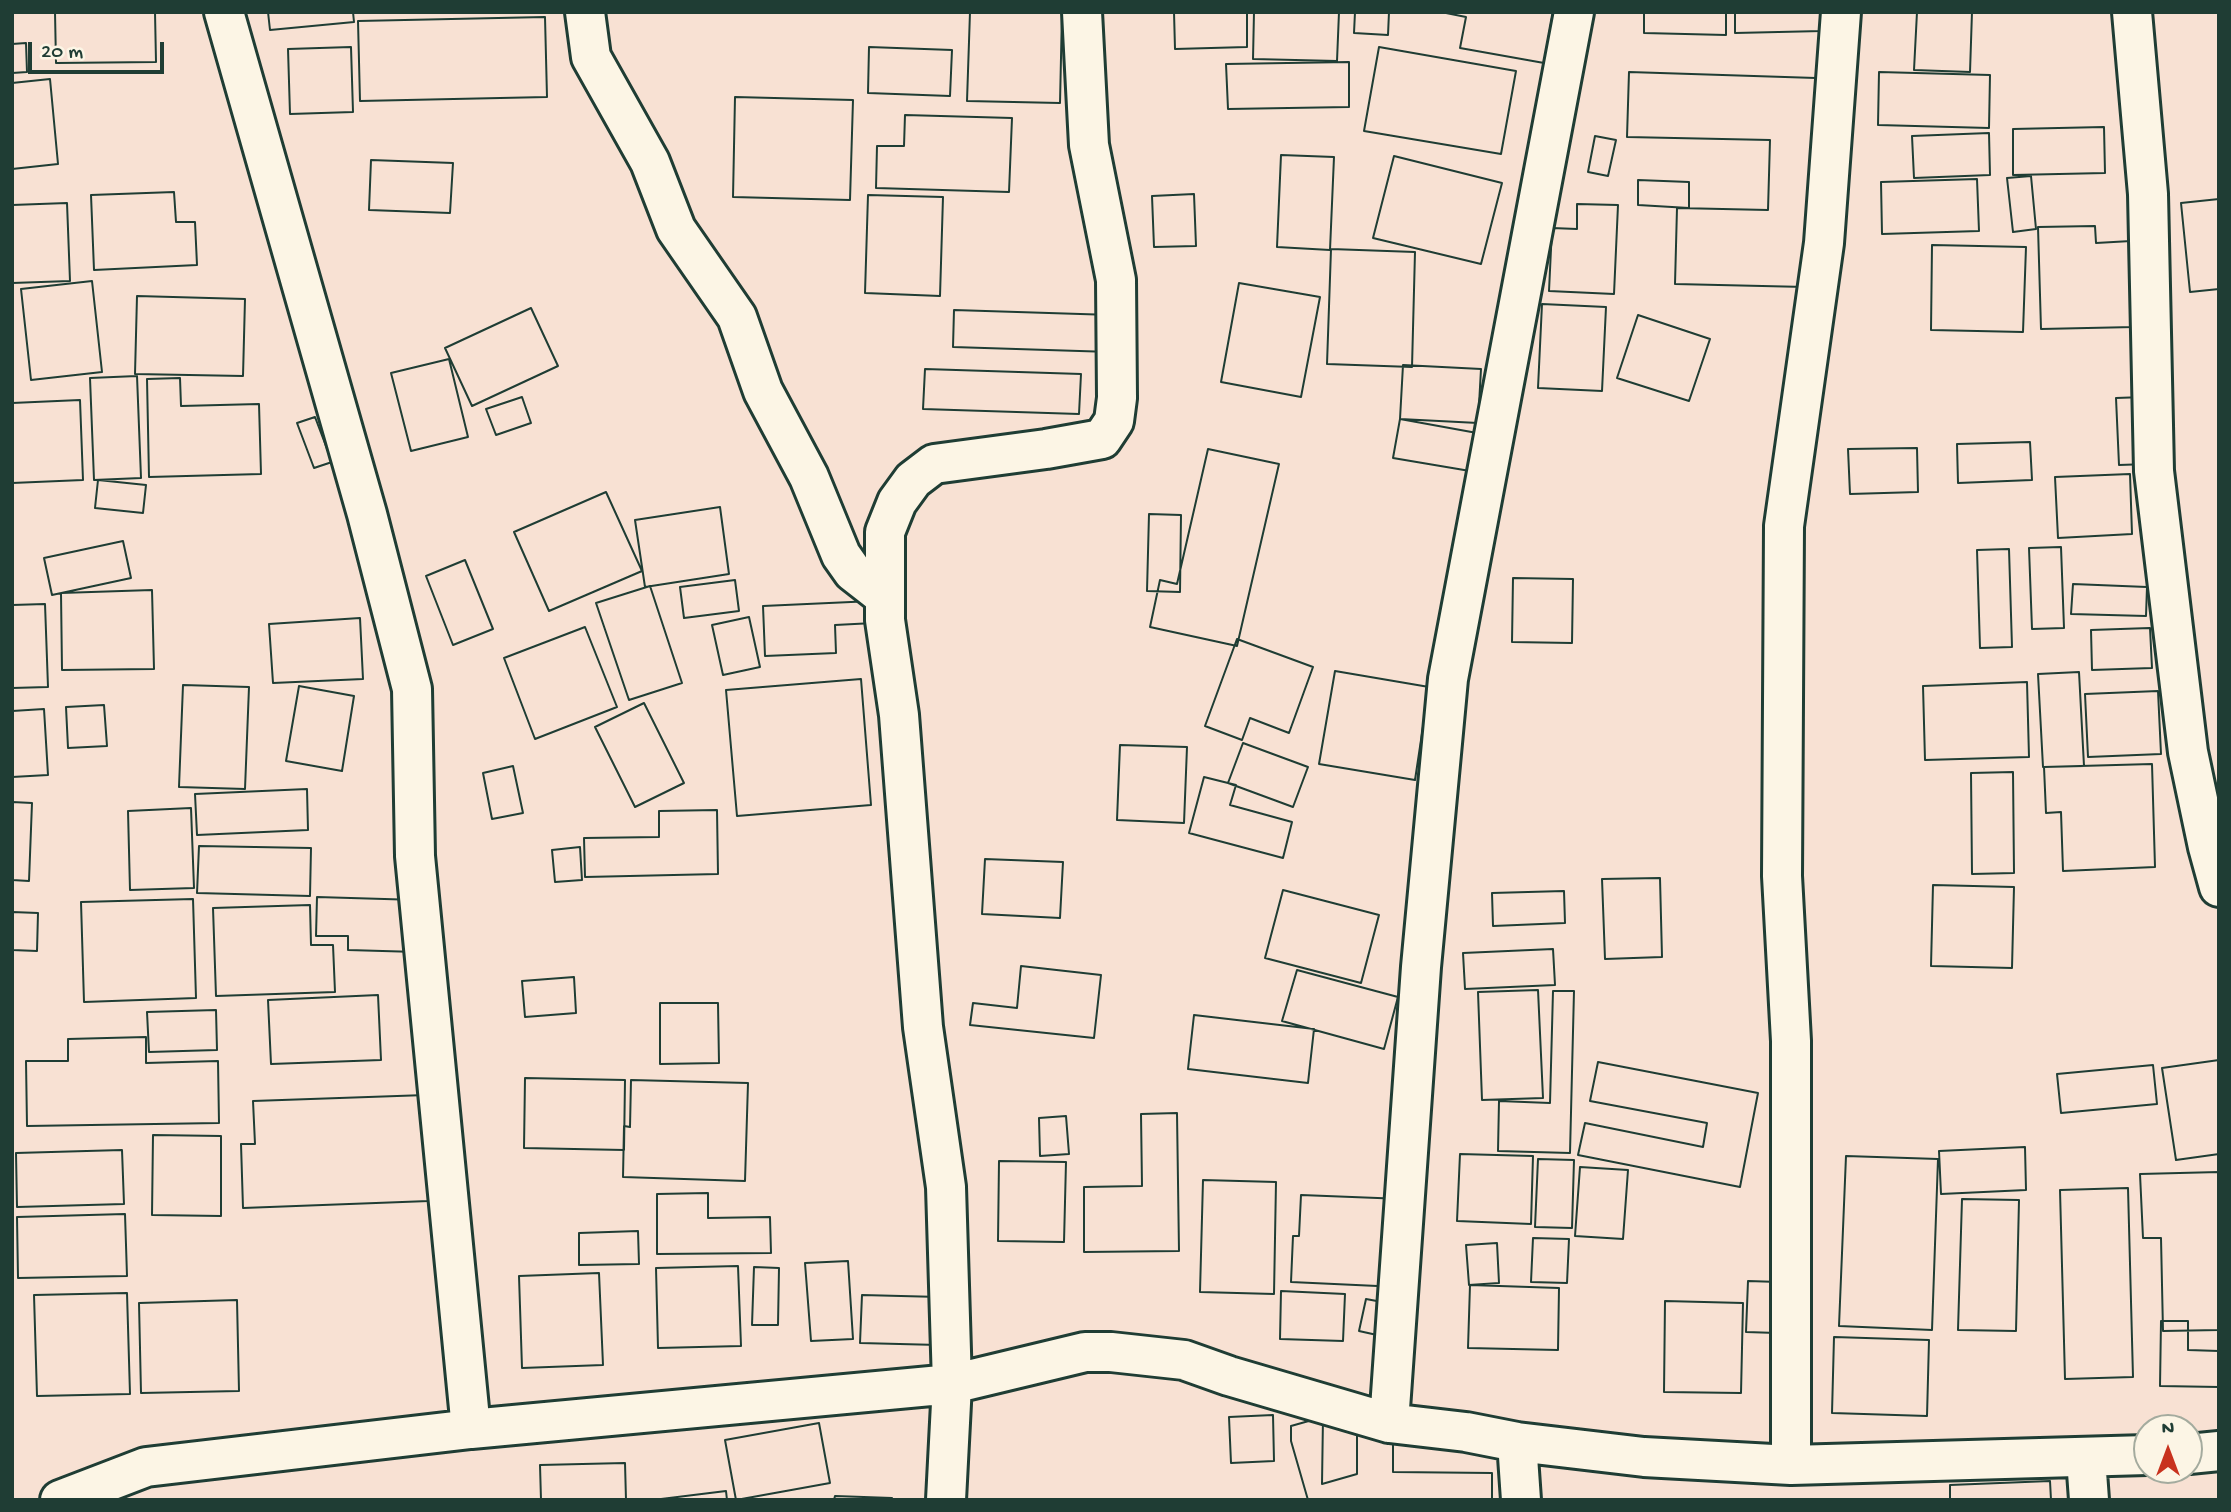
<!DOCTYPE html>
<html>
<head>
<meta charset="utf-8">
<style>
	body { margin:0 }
	#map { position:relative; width:2231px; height:1512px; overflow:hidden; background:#f8e1d3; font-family:"Gochi Hand",sans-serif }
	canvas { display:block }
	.frame { position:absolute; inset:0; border:14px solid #1f3d34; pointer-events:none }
	.north { position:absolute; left:2133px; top:1414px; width:70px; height:70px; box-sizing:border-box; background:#fcf5e5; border:2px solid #a4ab9e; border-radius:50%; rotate:0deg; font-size:19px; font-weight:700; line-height:28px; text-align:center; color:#1f3d34 }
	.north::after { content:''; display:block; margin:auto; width:24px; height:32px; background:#c8321e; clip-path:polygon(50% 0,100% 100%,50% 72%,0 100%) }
	.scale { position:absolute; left:28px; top:42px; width:136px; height:32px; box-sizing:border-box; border:4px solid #1f3d34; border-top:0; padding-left:9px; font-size:21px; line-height:24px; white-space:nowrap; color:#1f3d34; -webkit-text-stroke:5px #fcf5e5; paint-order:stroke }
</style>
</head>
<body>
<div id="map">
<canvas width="2231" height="1512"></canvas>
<div class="frame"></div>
<div class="north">N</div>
<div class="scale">20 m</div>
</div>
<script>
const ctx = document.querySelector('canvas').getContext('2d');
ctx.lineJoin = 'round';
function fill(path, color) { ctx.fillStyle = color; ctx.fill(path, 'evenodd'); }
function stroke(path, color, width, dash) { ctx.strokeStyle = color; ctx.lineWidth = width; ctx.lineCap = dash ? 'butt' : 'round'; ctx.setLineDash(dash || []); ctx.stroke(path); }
const building = new Path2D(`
	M55 12H155L156 62 56 63Z
	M55 12H155L156 62 56 63Z
	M268 12H353L354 22 270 30Z
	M268 12H353L354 22 270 30Z
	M970 12H1062L1060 103 967 101Z
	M970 12H1062L1060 103 967 101Z
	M1174 12H1247V47L1175 49Z
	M1174 12H1247V47L1175 49Z
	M1254 12H1339L1337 61 1253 59Z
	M1254 12H1339L1337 61 1253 59Z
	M1355 12H1389L1388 35 1354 33Z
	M1355 12H1389L1388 35 1354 33Z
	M1441 12H1553L1544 63 1460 48 1466 17Z
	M1441 12H1553L1544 63 1460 48 1466 17Z
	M1644 12H1726V35L1644 33Z
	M1644 12H1726V35L1644 33Z
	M1735 12H1822V31L1735 33Z
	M1735 12H1822V31L1735 33Z
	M1917 12H1972L1970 72 1914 70Z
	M1917 12H1972L1970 72 1914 70Z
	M545 17 547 97 360 101 358 21Z
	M545 17 547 97 360 101 358 21Z
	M26 43 27 72 12 73V44Z
	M26 43 27 72 12 73V44Z
	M351 47 353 112 290 114 288 49Z
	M351 47 353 112 290 114 288 49Z
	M869 47 952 50 950 96 868 93Z
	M869 47 952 50 950 96 868 93Z
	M1379 47 1516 71 1501 154 1364 131Z
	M1379 47 1516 71 1501 154 1364 131Z
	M1349 62V107L1228 109 1226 64Z
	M1349 62V107L1228 109 1226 64Z
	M1629 72 1816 78 1812 228 1806 287 1675 284 1677 208 1768 210 1770 140 1627 137Z
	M1629 72 1816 78 1812 228 1806 287 1675 284 1677 208 1768 210 1770 140 1627 137Z
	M1879 72 1990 75 1989 128 1878 125Z
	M1879 72 1990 75 1989 128 1878 125Z
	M50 79 58 164 12 169V83Z
	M50 79 58 164 12 169V83Z
	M735 97 853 100 850 200 733 197Z
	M735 97 853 100 850 200 733 197Z
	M905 115 1012 118 1009 192 876 188 877 146H904Z
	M905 115 1012 118 1009 192 876 188 877 146H904Z
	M2104 127 2105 173 2013 175V129Z
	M2104 127 2105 173 2013 175V129Z
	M1989 133 1990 175 1914 178 1912 136Z
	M1989 133 1990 175 1914 178 1912 136Z
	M1595 136 1616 140 1608 176 1588 172Z
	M1595 136 1616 140 1608 176 1588 172Z
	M1281 155 1334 157 1330 250 1277 247Z
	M1281 155 1334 157 1330 250 1277 247Z
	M1394 156 1502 183 1481 264 1373 238Z
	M1394 156 1502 183 1481 264 1373 238Z
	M371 160 453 163 450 213 369 210Z
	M371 160 453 163 450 213 369 210Z
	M2031 176 2036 229 2013 232 2007 178Z
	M2031 176 2036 229 2013 232 2007 178Z
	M1977 179 1979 231 1882 234 1881 182Z
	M1977 179 1979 231 1882 234 1881 182Z
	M1638 180 1689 182V208L1638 205Z
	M1638 180 1689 182V208L1638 205Z
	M174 192 176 222H195L197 265 94 270 91 195Z
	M174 192 176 222H195L197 265 94 270 91 195Z
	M1194 194 1196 246 1154 247 1152 196Z
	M1194 194 1196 246 1154 247 1152 196Z
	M868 195 943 197 940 296 865 293Z
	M868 195 943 197 940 296 865 293Z
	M2219 199V289L2190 292 2181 203Z
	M2219 199V289L2190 292 2181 203Z
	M67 203 70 281 12 283V205Z
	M67 203 70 281 12 283V205Z
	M1577 204 1618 205 1614 294 1549 291 1552 228 1577 229Z
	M1577 204 1618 205 1614 294 1549 291 1552 228 1577 229Z
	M2095 226 2096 243 2131 241 2134 327 2041 329 2038 227Z
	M2095 226 2096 243 2131 241 2134 327 2041 329 2038 227Z
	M1932 245 2026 247 2023 332 1931 330Z
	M1932 245 2026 247 2023 332 1931 330Z
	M1331 249 1415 252 1412 367 1327 364Z
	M1331 249 1415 252 1412 367 1327 364Z
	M92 281 102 372 31 380 21 289Z
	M92 281 102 372 31 380 21 289Z
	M1239 283 1320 297 1301 397 1221 382Z
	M1239 283 1320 297 1301 397 1221 382Z
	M137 296 245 299 243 376 135 374Z
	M137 296 245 299 243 376 135 374Z
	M1542 304 1606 307 1602 391 1538 388Z
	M1542 304 1606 307 1602 391 1538 388Z
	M531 308 558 366 472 406 445 348Z
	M531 308 558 366 472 406 445 348Z
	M954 310 1112 315 1111 352 953 347Z
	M954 310 1112 315 1111 352 953 347Z
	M1638 315 1710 339 1689 401 1617 378Z
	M1638 315 1710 339 1689 401 1617 378Z
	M449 359 468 437 411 451 391 373Z
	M449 359 468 437 411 451 391 373Z
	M1403 365 1481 369 1478 423 1400 419Z
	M1403 365 1481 369 1478 423 1400 419Z
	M925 369 1081 374 1079 414 923 409Z
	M925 369 1081 374 1079 414 923 409Z
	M137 376 141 478 94 480 90 378Z
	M137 376 141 478 94 480 90 378Z
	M180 378 181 406 259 404 261 474 149 477 147 379Z
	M180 378 181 406 259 404 261 474 149 477 147 379Z
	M522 397 531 423 496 435 486 409Z
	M522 397 531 423 496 435 486 409Z
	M2144 397 2148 464 2119 465 2116 398Z
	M2144 397 2148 464 2119 465 2116 398Z
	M80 400 83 480 12 483V403Z
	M80 400 83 480 12 483V403Z
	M315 417 332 462 314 468 297 423Z
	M315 417 332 462 314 468 297 423Z
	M1400 419 1477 433 1470 471 1393 458Z
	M1400 419 1477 433 1470 471 1393 458Z
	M2030 442 2032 480 1958 483 1957 444Z
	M2030 442 2032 480 1958 483 1957 444Z
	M1917 448 1918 492 1850 494 1848 449Z
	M1917 448 1918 492 1850 494 1848 449Z
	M1208 449 1279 464 1237 646 1150 627 1160 580 1177 584Z
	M1208 449 1279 464 1237 646 1150 627 1160 580 1177 584Z
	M2130 474 2132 534 2058 538 2055 477Z
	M2130 474 2132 534 2058 538 2055 477Z
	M98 480 146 485 143 513 95 508Z
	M98 480 146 485 143 513 95 508Z
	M606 492 642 571 549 611 514 532Z
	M606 492 642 571 549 611 514 532Z
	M720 507 729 574 645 587 635 520Z
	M720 507 729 574 645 587 635 520Z
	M1149 514 1181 515 1180 592 1147 591Z
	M1149 514 1181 515 1180 592 1147 591Z
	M123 541 131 578 52 595 44 558Z
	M123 541 131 578 52 595 44 558Z
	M2061 547 2064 628 2032 629 2029 548Z
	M2061 547 2064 628 2032 629 2029 548Z
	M2009 549 2012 647 1980 648 1977 550Z
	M2009 549 2012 647 1980 648 1977 550Z
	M465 560 493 629 453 645 426 576Z
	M465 560 493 629 453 645 426 576Z
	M1513 578 1573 579 1572 643 1512 642Z
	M1513 578 1573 579 1572 643 1512 642Z
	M735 580 739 611 684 618 680 587Z
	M735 580 739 611 684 618 680 587Z
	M2073 584 2147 587 2146 616 2071 614Z
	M2073 584 2147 587 2146 616 2071 614Z
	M650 586 682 683 629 700 596 603Z
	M650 586 682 683 629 700 596 603Z
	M152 590 154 669 62 670 61 593Z
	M152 590 154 669 62 670 61 593Z
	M873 601 874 623 835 625 836 653 765 656 763 606Z
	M873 601 874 623 835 625 836 653 765 656 763 606Z
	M45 604 48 687 12 688V605Z
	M45 604 48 687 12 688V605Z
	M749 617 760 667 723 675 712 625Z
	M749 617 760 667 723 675 712 625Z
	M360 618 363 679 273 683 269 624Z
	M360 618 363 679 273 683 269 624Z
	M585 627 617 707 535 739 504 658Z
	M585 627 617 707 535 739 504 658Z
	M2150 628 2152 668 2092 670 2091 630Z
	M2150 628 2152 668 2092 670 2091 630Z
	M1237 639 1313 667 1289 733 1250 718 1242 740 1205 726Z
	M1237 639 1313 667 1289 733 1250 718 1242 740 1205 726Z
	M1335 671 1429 687 1415 780 1319 764Z
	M1335 671 1429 687 1415 780 1319 764Z
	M2079 672 2084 766 2043 767 2038 674Z
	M2079 672 2084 766 2043 767 2038 674Z
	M861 679 871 805 737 816 726 690Z
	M861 679 871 805 737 816 726 690Z
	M2027 682 2029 757 1925 760 1923 686Z
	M2027 682 2029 757 1925 760 1923 686Z
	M183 685 249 687 245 789 179 787Z
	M183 685 249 687 245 789 179 787Z
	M299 686 354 696 342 771 286 761Z
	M299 686 354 696 342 771 286 761Z
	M2158 691 2161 754 2088 757 2085 694Z
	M2158 691 2161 754 2088 757 2085 694Z
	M644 703 684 783 635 807 595 727Z
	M644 703 684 783 635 807 595 727Z
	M104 705 107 746 68 748 66 707Z
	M104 705 107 746 68 748 66 707Z
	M44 709 48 775 12 777V711Z
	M44 709 48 775 12 777V711Z
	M1243 743 1308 767 1293 807 1228 783Z
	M1243 743 1308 767 1293 807 1228 783Z
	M1120 745 1187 747 1184 823 1117 820Z
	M1120 745 1187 747 1184 823 1117 820Z
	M2152 764 2155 867 2063 871 2061 812 2046 813 2044 767Z
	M2152 764 2155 867 2063 871 2061 812 2046 813 2044 767Z
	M513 766 523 813 492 819 483 773Z
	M513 766 523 813 492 819 483 773Z
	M2013 772 2014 873 1972 874 1971 773Z
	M2013 772 2014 873 1972 874 1971 773Z
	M1204 777 1236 785 1230 805 1292 822 1283 858 1189 833Z
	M1204 777 1236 785 1230 805 1292 822 1283 858 1189 833Z
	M307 789 308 830 197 835 195 794Z
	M307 789 308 830 197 835 195 794Z
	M12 802 32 803 29 881 12 880Z
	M12 802 32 803 29 881 12 880Z
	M191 808 194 888 130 890 128 811Z
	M191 808 194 888 130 890 128 811Z
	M717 810 718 874 585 877 584 838 659 837V811Z
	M717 810 718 874 585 877 584 838 659 837V811Z
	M199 846 311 848 310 896 197 893Z
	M199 846 311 848 310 896 197 893Z
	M580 847 582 880 555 882 552 850Z
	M580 847 582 880 555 882 552 850Z
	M985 859 1063 862 1060 918 982 914Z
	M985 859 1063 862 1060 918 982 914Z
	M1660 878 1662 957 1605 959 1602 879Z
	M1660 878 1662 957 1605 959 1602 879Z
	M1933 885 2014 887 2012 968 1931 966Z
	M1933 885 2014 887 2012 968 1931 966Z
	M1283 890 1379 915 1361 983 1265 958Z
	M1283 890 1379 915 1361 983 1265 958Z
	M1564 891 1565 923 1493 926 1492 893Z
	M1564 891 1565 923 1493 926 1492 893Z
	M317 897 418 900 417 952 348 950V936H316Z
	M317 897 418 900 417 952 348 950V936H316Z
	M193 899 196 998 84 1002 81 902Z
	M193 899 196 998 84 1002 81 902Z
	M310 905 311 945H333L335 992 216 996 213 908Z
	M310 905 311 945H333L335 992 216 996 213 908Z
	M12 912 38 913 37 951 12 950Z
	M12 912 38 913 37 951 12 950Z
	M1553 949 1555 985 1465 989 1463 953Z
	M1553 949 1555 985 1465 989 1463 953Z
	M1021 966 1101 975 1094 1038 970 1025 973 1003 1017 1008Z
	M1021 966 1101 975 1094 1038 970 1025 973 1003 1017 1008Z
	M1297 970 1398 997 1384 1049 1282 1021Z
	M1297 970 1398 997 1384 1049 1282 1021Z
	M574 977 576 1013 525 1017 522 981Z
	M574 977 576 1013 525 1017 522 981Z
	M1538 990 1543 1098 1482 1100 1478 992Z
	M1538 990 1543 1098 1482 1100 1478 992Z
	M1553 991H1574L1570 1153 1498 1151 1499 1101 1550 1103Z
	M1553 991H1574L1570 1153 1498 1151 1499 1101 1550 1103Z
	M378 995 381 1060 271 1064 268 1000Z
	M378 995 381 1060 271 1064 268 1000Z
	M660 1003H718L719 1063 660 1064Z
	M660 1003H718L719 1063 660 1064Z
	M216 1010 217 1050 149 1052 147 1012Z
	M216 1010 217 1050 149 1052 147 1012Z
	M1194 1015 1314 1029 1308 1083 1188 1069Z
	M1194 1015 1314 1029 1308 1083 1188 1069Z
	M146 1037V1063L218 1061 219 1123 27 1126 26 1061H68V1039Z
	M146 1037V1063L218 1061 219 1123 27 1126 26 1061H68V1039Z
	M2219 1060V1154L2176 1160 2162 1068Z
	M2219 1060V1154L2176 1160 2162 1068Z
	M1598 1062 1758 1093 1740 1187 1578 1155 1585 1123 1703 1147 1707 1123 1590 1101Z
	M1598 1062 1758 1093 1740 1187 1578 1155 1585 1123 1703 1147 1707 1123 1590 1101Z
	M2153 1065 2157 1104 2061 1113 2057 1074Z
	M2153 1065 2157 1104 2061 1113 2057 1074Z
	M525 1078 625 1080 624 1150 524 1148Z
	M525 1078 625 1080 624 1150 524 1148Z
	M631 1080 748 1083 745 1181 623 1177 624 1126 630 1127Z
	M631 1080 748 1083 745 1181 623 1177 624 1126 630 1127Z
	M426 1095 429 1201 243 1208 241 1144H255L253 1101Z
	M426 1095 429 1201 243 1208 241 1144H255L253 1101Z
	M1177 1113 1179 1251 1084 1252V1187L1142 1186 1141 1114Z
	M1177 1113 1179 1251 1084 1252V1187L1142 1186 1141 1114Z
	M1066 1116 1069 1154 1040 1156 1039 1118Z
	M1066 1116 1069 1154 1040 1156 1039 1118Z
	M153 1135 221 1136V1216L152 1215Z
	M153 1135 221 1136V1216L152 1215Z
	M2025 1147 2026 1190 1941 1194 1939 1151Z
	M2025 1147 2026 1190 1941 1194 1939 1151Z
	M122 1150 124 1204 17 1207 16 1153Z
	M122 1150 124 1204 17 1207 16 1153Z
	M1460 1154 1533 1156 1531 1224 1457 1221Z
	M1460 1154 1533 1156 1531 1224 1457 1221Z
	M1846 1156 1938 1159 1932 1330 1839 1326Z
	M1846 1156 1938 1159 1932 1330 1839 1326Z
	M1538 1159 1574 1160 1572 1228 1535 1227Z
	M1538 1159 1574 1160 1572 1228 1535 1227Z
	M999 1161 1066 1162 1064 1242 998 1241Z
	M999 1161 1066 1162 1064 1242 998 1241Z
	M1580 1167 1628 1170 1623 1239 1575 1236Z
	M1580 1167 1628 1170 1623 1239 1575 1236Z
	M2219 1172V1330L2163 1331 2161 1238H2143L2140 1174Z
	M2219 1172V1330L2163 1331 2161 1238H2143L2140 1174Z
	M1203 1180 1276 1182 1274 1294 1200 1292Z
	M1203 1180 1276 1182 1274 1294 1200 1292Z
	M2128 1188 2133 1377 2065 1379 2060 1190Z
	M2128 1188 2133 1377 2065 1379 2060 1190Z
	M708 1193V1218L770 1217 771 1253 657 1254V1194Z
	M708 1193V1218L770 1217 771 1253 657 1254V1194Z
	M1301 1195 1403 1199 1399 1287 1291 1282 1293 1236H1299Z
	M1301 1195 1403 1199 1399 1287 1291 1282 1293 1236H1299Z
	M1962 1199 2019 1200 2016 1331 1958 1330Z
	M1962 1199 2019 1200 2016 1331 1958 1330Z
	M125 1214 127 1276 18 1278 17 1217Z
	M125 1214 127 1276 18 1278 17 1217Z
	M638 1231 639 1264 579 1265V1233Z
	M638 1231 639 1264 579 1265V1233Z
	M1533 1238 1569 1239 1567 1283 1531 1282Z
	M1533 1238 1569 1239 1567 1283 1531 1282Z
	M1497 1243 1499 1283 1469 1285 1466 1245Z
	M1497 1243 1499 1283 1469 1285 1466 1245Z
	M848 1261 853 1339 811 1341 805 1263Z
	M848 1261 853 1339 811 1341 805 1263Z
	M738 1266 741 1346 658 1348 656 1268Z
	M738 1266 741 1346 658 1348 656 1268Z
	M754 1267 779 1268 778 1325H752Z
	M754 1267 779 1268 778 1325H752Z
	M599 1273 603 1365 522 1368 519 1276Z
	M599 1273 603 1365 522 1368 519 1276Z
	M1748 1281 1779 1282 1777 1333 1746 1332Z
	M1748 1281 1779 1282 1777 1333 1746 1332Z
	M1470 1285 1559 1288 1558 1350 1468 1348Z
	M1470 1285 1559 1288 1558 1350 1468 1348Z
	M1281 1291 1345 1294 1343 1341 1280 1339Z
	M1281 1291 1345 1294 1343 1341 1280 1339Z
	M127 1293 130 1394 37 1396 34 1295Z
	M127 1293 130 1394 37 1396 34 1295Z
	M862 1295 940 1297 939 1345 860 1343Z
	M862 1295 940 1297 939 1345 860 1343Z
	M1366 1299 1393 1304 1386 1337 1359 1331Z
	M1366 1299 1393 1304 1386 1337 1359 1331Z
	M237 1300 239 1391 141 1393 139 1303Z
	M237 1300 239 1391 141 1393 139 1303Z
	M1665 1301 1743 1303 1741 1393 1664 1392Z
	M1665 1301 1743 1303 1741 1393 1664 1392Z
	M2161 1321H2188V1350L2219 1351V1387L2160 1386Z
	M2161 1321H2188V1350L2219 1351V1387L2160 1386Z
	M1834 1337 1929 1340 1927 1416 1832 1413Z
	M1834 1337 1929 1340 1927 1416 1832 1413Z
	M1273 1415 1274 1461 1231 1463 1229 1417Z
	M1273 1415 1274 1461 1231 1463 1229 1417Z
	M1323 1417 1322 1484 1357 1474V1429H1393V1472L1492 1473V1500H1308L1291 1441V1426Z
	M1323 1417 1322 1484 1357 1474V1429H1393V1472L1492 1473V1500H1308L1291 1441V1426Z
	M819 1423 830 1483 736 1500 725 1440Z
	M819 1423 830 1483 736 1500 725 1440Z
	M625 1463 626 1500H541L540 1465Z
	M625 1463 626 1500H541L540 1465Z
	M2050 1481 2051 1500H1950V1485Z
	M2050 1481 2051 1500H1950V1485Z
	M726 1491 727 1500H653Z
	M726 1491 727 1500H653Z
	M835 1496 892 1498V1500H834Z
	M835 1496 892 1498V1500H834Z`);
fill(building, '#eeb3aa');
stroke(building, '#1f3d34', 2);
const street = new Path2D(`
	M224 12 367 514 412 689 415 856 471 1429
	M585 12 591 57 650 162 676 229 737 317 763 391 809 477 841 555 853 572 885 597
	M2132 12 2148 194 2154 471 2188 752 2208 847 2219 887
	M1389 1423 1421 967 1448 679 1574 12
	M1517 1442 1521 1500
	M2189 1454 2219 1451
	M2086 1458 2089 1500
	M1791 1465V1041L1782 876 1784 526 1824 243 1841 12
	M60 1500 146 1467 471 1429 952 1384 1085 1352H1111L1184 1360 1229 1376 1389 1423 1466 1432 1517 1442 1644 1457 1791 1465 2147 1455
	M946 1500 952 1384 946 1187 923 1027 899 715 885 620V532L897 502 913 480 934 464 1046 449 1102 439 1114 421 1117 398 1116 280 1089 145 1082 12`);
stroke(street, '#1f3d34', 44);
stroke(street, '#fcf5e5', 38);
</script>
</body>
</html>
